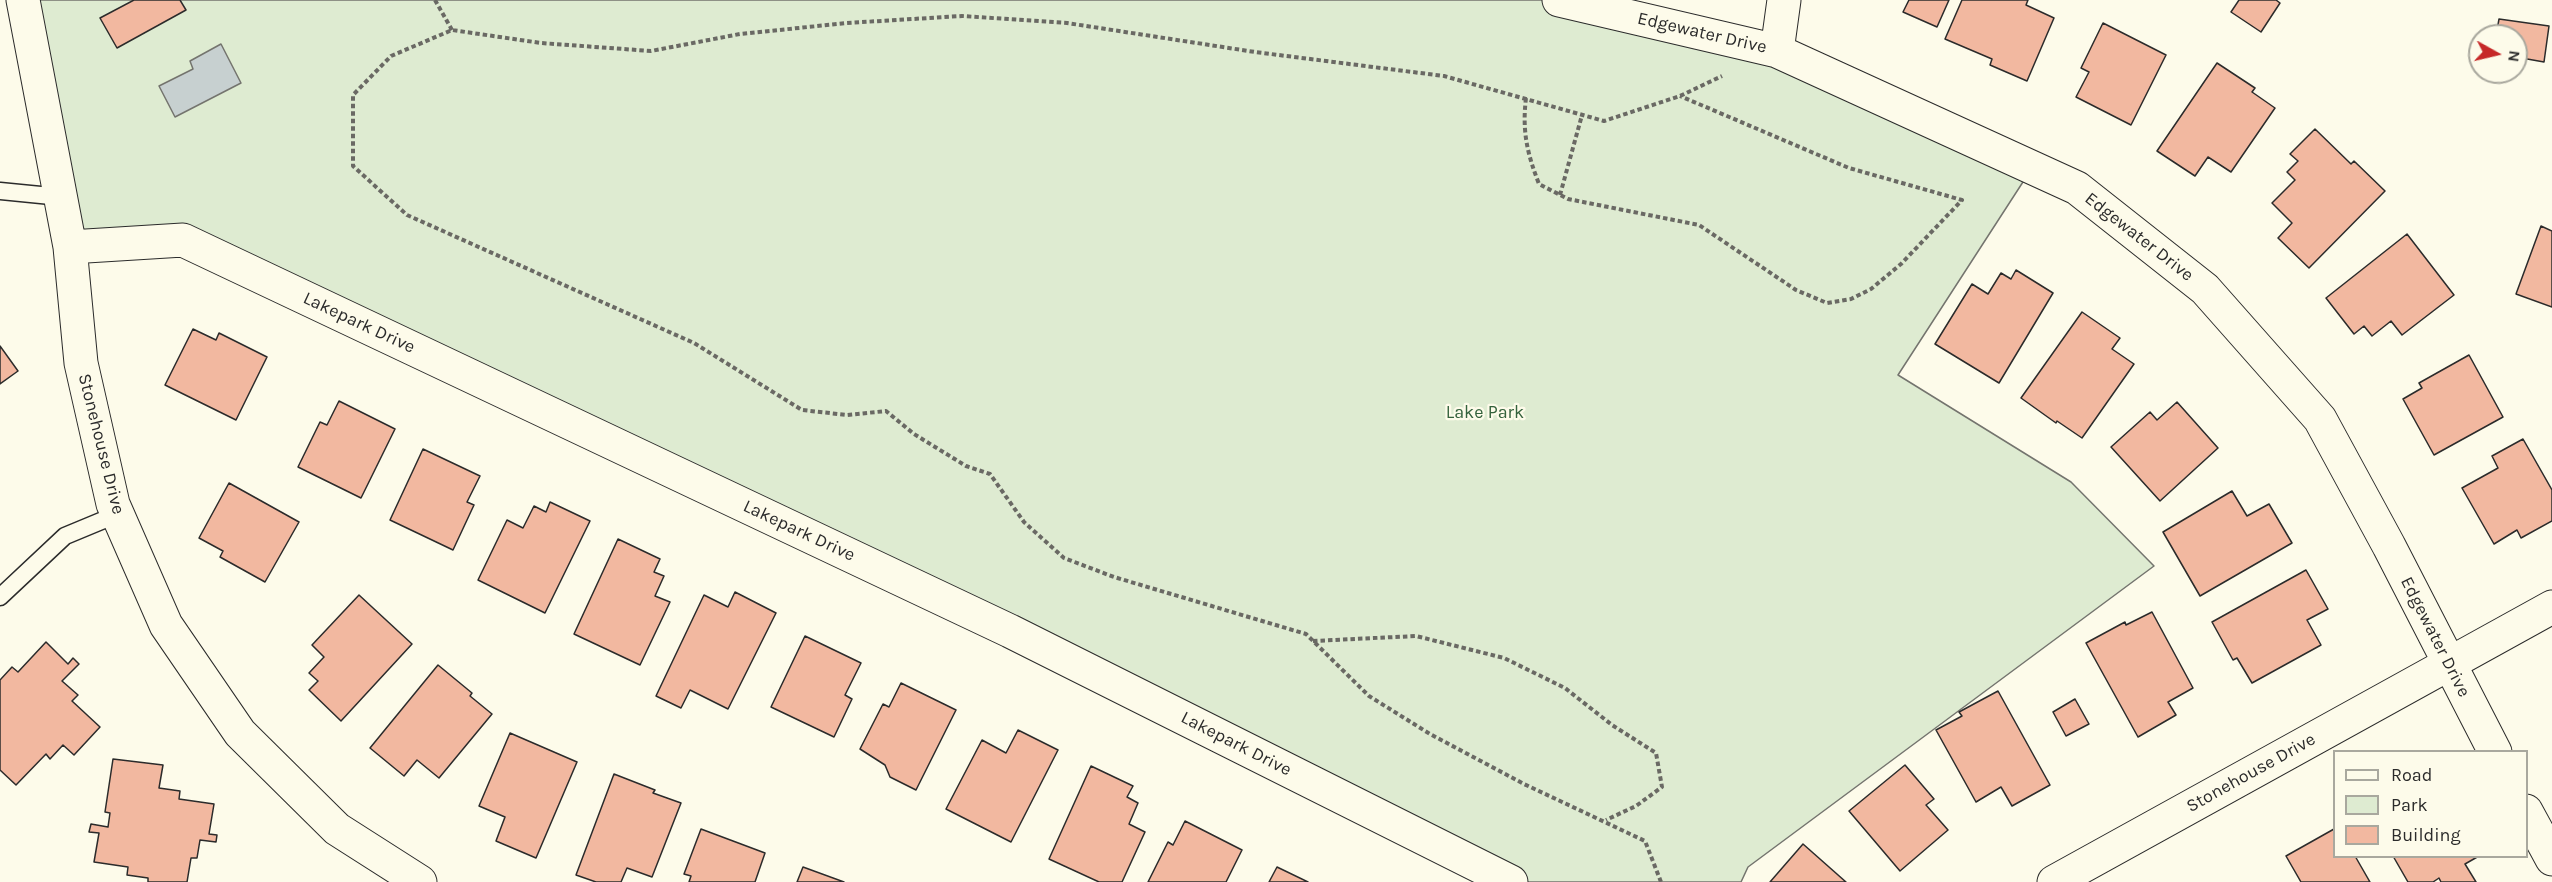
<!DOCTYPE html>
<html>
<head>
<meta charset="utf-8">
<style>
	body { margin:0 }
	#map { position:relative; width:2552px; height:882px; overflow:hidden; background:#fdfbea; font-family:Karla,sans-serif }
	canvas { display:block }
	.legend { position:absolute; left:2333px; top:750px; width:195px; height:108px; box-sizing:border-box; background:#fdfbea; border:2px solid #a9a89e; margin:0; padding:8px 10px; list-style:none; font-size:18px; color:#2b2b2b }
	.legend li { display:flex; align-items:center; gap:12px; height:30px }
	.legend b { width:30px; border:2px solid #a9a89e }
	.north { position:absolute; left:2468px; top:24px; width:60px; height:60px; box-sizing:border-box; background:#fdfbea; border:2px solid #a9a89e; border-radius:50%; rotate:98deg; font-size:16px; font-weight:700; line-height:24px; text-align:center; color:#2b2b2b }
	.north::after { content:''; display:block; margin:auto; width:21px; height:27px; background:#c62828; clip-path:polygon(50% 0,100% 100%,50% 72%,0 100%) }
</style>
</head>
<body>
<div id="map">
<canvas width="2552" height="882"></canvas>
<ul class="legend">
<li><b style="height:8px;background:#fdfbea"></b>Road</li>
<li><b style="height:16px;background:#deebd1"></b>Park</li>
<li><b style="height:16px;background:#f2b8a0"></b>Building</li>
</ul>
<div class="north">N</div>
</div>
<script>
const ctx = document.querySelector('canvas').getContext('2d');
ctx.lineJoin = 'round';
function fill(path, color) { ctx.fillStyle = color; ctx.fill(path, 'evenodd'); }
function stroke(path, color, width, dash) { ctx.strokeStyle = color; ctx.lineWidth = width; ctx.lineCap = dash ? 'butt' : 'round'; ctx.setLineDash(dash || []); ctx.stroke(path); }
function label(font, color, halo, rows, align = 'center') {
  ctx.font = font + ' Karla,sans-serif'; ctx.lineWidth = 4.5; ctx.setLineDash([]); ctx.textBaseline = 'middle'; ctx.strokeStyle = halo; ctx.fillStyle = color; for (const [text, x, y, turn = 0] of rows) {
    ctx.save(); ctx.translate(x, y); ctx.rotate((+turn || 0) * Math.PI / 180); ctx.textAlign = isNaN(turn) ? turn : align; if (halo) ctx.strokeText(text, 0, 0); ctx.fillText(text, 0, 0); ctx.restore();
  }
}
const green = new Path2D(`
	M23 0H1559L1777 51 2032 168 1898 375 2071 482 2154 566 1748 867 1741 882H1505L183 240 70 247Z`);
fill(green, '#deebd1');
stroke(green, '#74746e', 1.5);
const water = new Path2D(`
	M221 44 241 83 175 117 159 86 193 69 190 61Z`);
fill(water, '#c7d0d0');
stroke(water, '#74746e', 1.5);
const building = new Path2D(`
	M134 0H180L186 10 117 48 100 18Z
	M1909 0H1949L1937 27 1903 12Z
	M1962 0H2028L2026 5 2054 18 2027 81 1990 65 1992 59 1945 39Z
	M2239 0H2276L2280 3 2261 32 2231 12Z
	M2499 19 2549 26 2544 62 2516 57V36H2496Z
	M2103 23 2166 55 2131 125 2076 97 2089 72 2081 68Z
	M2217 63 2255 88 2252 92 2275 108 2231 172 2208 157 2195 176 2157 151Z
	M2315 129 2351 164 2354 161 2385 191 2309 268 2278 238 2292 223 2272 203 2295 180 2287 172 2298 161 2290 154Z
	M2541 226 2552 231V307L2516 294Z
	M2407 234 2454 295 2402 335 2391 321 2372 336 2364 326 2354 334 2326 298Z
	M2016 270 2053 293 1999 383 1935 344 1972 284 1988 294 2001 273 2011 279Z
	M2082 312 2120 338 2112 349 2134 364 2082 438 2057 421 2056 423 2021 398Z
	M193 329 216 340 219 333 267 357 236 420 165 385Z
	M0 346 18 371 0 384Z
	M2469 355 2503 417 2434 455 2403 399 2422 388 2419 383Z
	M339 401 395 429 361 498 298 467 320 422 327 425Z
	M2177 402 2218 448 2160 501 2111 447 2150 412 2157 420Z
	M2523 439 2552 490V521L2521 538 2517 530 2494 544 2462 488 2498 468 2492 456Z
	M423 449 480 476 467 502 474 505 453 550 390 520Z
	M229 483 299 522 265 582 220 557 223 551 199 538Z
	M2232 491 2247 516 2269 504 2292 543 2200 596 2163 532Z
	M550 502 590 521 545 613 478 580 507 520 523 528 534 506 546 512Z
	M618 539 660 559 654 572 664 576 655 596 670 602 640 665 574 634Z
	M2306 570 2328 609 2307 620 2321 645 2252 683 2237 658 2233 660 2212 622Z
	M735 592 776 613 728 709 690 690 681 708 656 696 704 595 728 607Z
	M359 595 412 644 341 721 309 690 318 681 309 673 324 657 312 645Z
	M2152 612 2193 688 2168 702 2176 715 2138 737 2086 643 2125 622 2126 625Z
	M805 636 861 663 845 695 852 699 834 737 771 707Z
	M46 642 68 664 73 658 79 664 62 681 78 695 72 701 100 727 74 755 63 745 50 759 46 754 16 785 0 770V680L12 667 18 672Z
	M438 665 472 693 470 696 492 714 439 778 417 760 404 776 370 748Z
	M901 683 956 710 916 790 890 777 885 765 860 749 883 704 889 707Z
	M1998 691 2050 785 2012 806 2001 787 1976 802 1936 730 1962 716 1959 712Z
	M2075 699 2089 724 2066 736 2053 712Z
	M1018 730 1058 750 1011 842 946 809 982 740 1006 753Z
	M510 733 577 762 536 858 496 841 505 817 479 806Z
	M113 759 163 765 159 788 180 791 179 799 214 804 209 834 217 835 216 842 200 840 197 858H191L187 882H148V878L127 875 128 867 94 862 99 833 89 832 91 824 108 827 110 813 105 812Z
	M1905 765 1934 799 1926 805 1948 830 1900 871 1849 811Z
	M1091 766 1133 786 1127 797 1138 803 1129 824 1145 832 1122 882H1099L1049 859Z
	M614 774 655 790 653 793 681 803 652 877 627 868 621 882H596L576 875Z
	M1185 821 1242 850 1226 882H1148L1168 842 1173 845Z
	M701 829 765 853 755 882H689L691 876 684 874Z
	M2334 829V856H2355L2370 882H2301L2286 856Z
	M1803 844 1846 882H1770Z
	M2393 856H2479L2465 864 2476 882H2441L2439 878 2433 882H2408Z
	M803 867 844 882H797Z
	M1277 867 1308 882H1269Z`);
fill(building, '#f2b8a0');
stroke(building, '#2b2b2b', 1.5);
const lane = new Path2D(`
	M0 191 61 197
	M0 597 65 536 118 514`);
const street = new Path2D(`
	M23 0 70 247 81 363 113 504 166 625 240 733 337 829 420 882
	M1559 0 1777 51 2077 188 2205 289 2320 419 2389 546 2495 752
	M1777 51 1784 0
	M70 247 183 240 1010 631 1511 882
	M2526 811 2552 859
	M2054 882 2552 607`);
stroke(lane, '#2b2b2b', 19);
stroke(street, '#2b2b2b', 35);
stroke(new Path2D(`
	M435 0 452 30
	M1526 98C1522 131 1527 153 1539 184L1568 199 1699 225 1796 290 1827 303 1851 299 1871 289 1901 264 1962 200 1849 168 1680 96
	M1560 195 1582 115
	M1313 641 1416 636 1504 658 1565 688 1612 725 1656 753 1662 787 1636 806 1606 820
	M1661 882 1645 841 1524 784 1430 734 1369 696 1306 634 1114 577 1064 558 1024 522 990 474 966 466 914 434 886 411 847 415 802 410 694 343 407 215 353 166V95L391 56 452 30 541 43 651 51 740 34 847 23 962 16 1067 23 1255 52 1444 76 1604 121 1680 96 1722 76`), '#6a6964', 4, [4.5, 3]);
stroke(lane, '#fdfbea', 16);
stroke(street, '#fdfbea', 33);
label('18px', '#2b2b2b', '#fdfbea', [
	["Edgewater Drive",1702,33,13],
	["Edgewater Drive",2139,237,38],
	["Lakepark Drive",359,323,25],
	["Stonehouse Drive",101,444,76],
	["Lakepark Drive",799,531,25],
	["Edgewater Drive",2435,637,63],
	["Lakepark Drive",1236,744,27],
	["Stonehouse Drive",2251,773,-29]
]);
label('18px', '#34623c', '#fdfbea', [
	["Lake Park",1485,413]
]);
</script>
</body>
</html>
